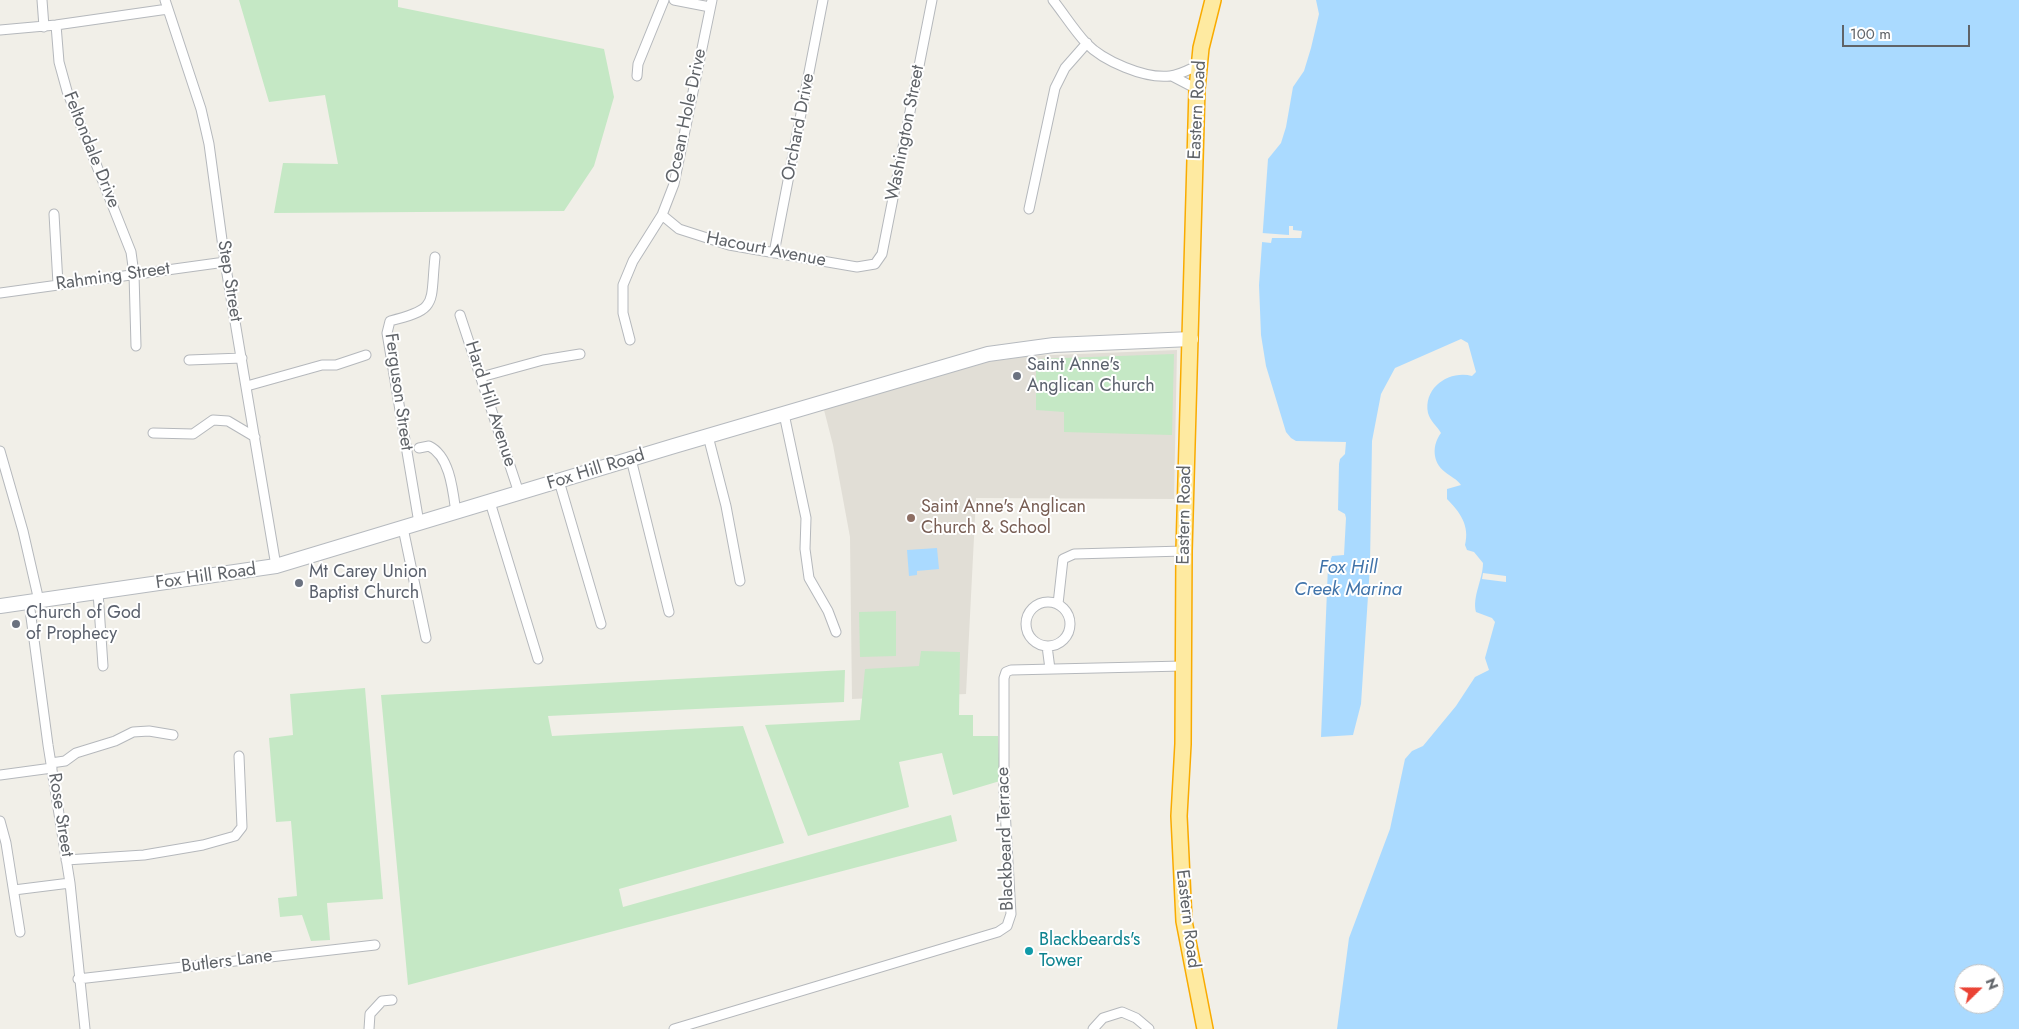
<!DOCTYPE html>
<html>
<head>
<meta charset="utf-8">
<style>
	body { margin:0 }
	#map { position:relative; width:2019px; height:1029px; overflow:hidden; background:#f1efe8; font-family:Jost,sans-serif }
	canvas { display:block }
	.north { position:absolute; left:1954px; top:964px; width:50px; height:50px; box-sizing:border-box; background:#fff; border:1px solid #bfc1c3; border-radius:50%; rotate:68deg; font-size:14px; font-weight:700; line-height:20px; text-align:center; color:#5f6368 }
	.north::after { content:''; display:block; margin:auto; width:18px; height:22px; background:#ea4335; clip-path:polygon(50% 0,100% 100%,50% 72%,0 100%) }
	.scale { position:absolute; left:1842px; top:25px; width:128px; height:22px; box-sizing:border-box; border:2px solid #5f6368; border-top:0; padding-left:6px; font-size:15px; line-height:18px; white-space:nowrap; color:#5f6368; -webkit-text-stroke:4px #fff; paint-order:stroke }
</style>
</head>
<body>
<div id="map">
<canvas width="2019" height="1029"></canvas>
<div class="north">N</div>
<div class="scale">100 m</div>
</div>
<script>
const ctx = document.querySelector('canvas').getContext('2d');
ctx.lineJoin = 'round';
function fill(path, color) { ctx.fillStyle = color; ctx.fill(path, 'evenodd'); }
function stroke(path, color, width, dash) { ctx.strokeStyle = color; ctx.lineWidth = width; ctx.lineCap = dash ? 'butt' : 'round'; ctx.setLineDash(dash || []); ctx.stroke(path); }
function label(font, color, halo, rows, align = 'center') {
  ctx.font = font + ' Jost,sans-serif'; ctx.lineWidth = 4; ctx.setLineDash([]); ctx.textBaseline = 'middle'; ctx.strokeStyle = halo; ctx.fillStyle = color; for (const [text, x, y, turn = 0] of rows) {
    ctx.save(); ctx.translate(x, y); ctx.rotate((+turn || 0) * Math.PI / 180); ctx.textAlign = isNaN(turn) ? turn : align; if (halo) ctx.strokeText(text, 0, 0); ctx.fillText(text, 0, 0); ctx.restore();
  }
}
fill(new Path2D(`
	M1177 350 1174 499 976 498 966 694 852 699 850 537 833 445 823 406 986 362 1028 356Z`), '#e1ded6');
fill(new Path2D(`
	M239 0H398V7L604 49 614 97 594 166 564 211 274 213 283 163 338 164 325 95 269 102Z
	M1174 354 1172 435 1064 432V412L1036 410V359Z
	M896 611V656L860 657 859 612Z
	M921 651 960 652 959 715H973V736H998L1000 781 953 795 942 753 899 762 909 807 808 836 765 725 860 720 865 669 919 666Z
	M845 670 844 702 548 716 552 736 743 726 784 843 619 889 623 907 951 815 957 841 408 985 381 695Z
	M365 688 383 899 327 903 330 940 311 941 302 915 280 917 278 898 297 896 291 821 276 822 269 738 293 735 290 694Z`), '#c5e8c5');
fill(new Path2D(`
	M1316 0H2019V1029H1337L1349 938 1390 829 1405 759 1412 751 1423 746 1456 706 1475 677 1489 670 1485 658 1495 622 1492 618 1476 612C1472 597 1483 579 1483 563L1474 552 1467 550 1465 545C1470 526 1460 512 1447 499V489L1461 485C1457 479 1451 477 1445 472 1432 462 1432 445 1441 433 1437 426 1430 421 1428 413 1423 387 1450 370 1472 376L1476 372 1468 343 1461 339 1395 368 1381 394 1372 441 1370 565 1361 704 1353 735 1321 737 1328 566 1332 556 1344 555 1346 518 1345 514 1338 510 1339 464 1340 459 1345 454 1346 442 1296 441 1291 438 1286 432 1266 366 1261 335 1259 285 1268 159 1281 143 1286 127 1293 87 1304 71 1311 48 1319 14ZM1964 974H1994V1004H1964Z
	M937 548 939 569 917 571V575L909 576 907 550Z`), '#aadaff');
fill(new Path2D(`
	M1289 226H1293V230L1302 231 1301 238H1272L1271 243 1262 242V233L1289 235Z
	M1483 573 1506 576V582L1482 579Z`), '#f1efe8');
const minor = new Path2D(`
	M42 0 44 27
	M165 0 201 109 209 144 225 262 276 566
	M674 0 710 7
	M1053 0C1064 14 1074 30 1086 43 1103 61 1145 79 1170 76 1180 75 1190 69 1199 65
	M56 25 59 62 67 91 131 252 134 274 136 346
	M0 30 56 25 168 9
	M637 76 638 64 664 0
	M1172 76 1197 89
	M1029 209 1055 88 1065 68 1087 43
	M54 214 58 284
	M662 215 679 229 729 245 857 267 875 264 882 254 932 0
	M774 253 823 0
	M0 293 225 262
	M460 315 519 493
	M630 340 623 313V285L633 261 662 215 674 184 712 0
	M189 360 242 358
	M481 377 543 360 580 354
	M247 386 322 365H336L366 355
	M784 414 806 518 805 549 809 578 828 611 836 632
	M153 433 193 434 213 420 228 421 255 437
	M708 436 726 506 740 581
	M419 448 429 446C450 456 453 491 456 513
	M0 451 23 531 39 601
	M631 459 669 612
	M559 481 601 624
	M490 502 538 659
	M419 523 387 333 390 321C439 309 430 304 435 257
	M403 528 426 638
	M98 592 103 666
	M29 602 48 745 70 883 85 1029
	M1026 624a22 22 0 1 1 44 0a22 22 0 1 1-44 0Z
	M1058 604 1063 559 1074 554 1184 551
	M1047 646 1050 669
	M51 763 65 761 76 753 115 741 133 732 149 731 173 735
	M0 775 52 768
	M0 821 6 843 20 932
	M66 860 144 855 203 845 235 836 242 827 239 756
	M14 890 70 883
	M78 979 375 945
	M369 1029 370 1014 382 1001 392 1000
	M674 1029 998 932 1007 926 1011 914 1004 792V678L1006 672 1011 670 1183 666
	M1093 1029 1103 1018 1122 1012 1136 1018 1149 1029`);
const secondary = new Path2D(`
	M0 606 276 566 674 446 988 354 1054 345 1191 339`);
const trunk = new Path2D(`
	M1205 1029 1184 921 1179 816 1183 744 1184 551 1197 89 1201 48 1213 0`);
stroke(minor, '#b5b8bc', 11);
stroke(secondary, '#b6babf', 16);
stroke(trunk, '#f9ab00', 18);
stroke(minor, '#fff', 9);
stroke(secondary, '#fff', 14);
stroke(trunk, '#feeaa1', 15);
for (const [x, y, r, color] of [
	[1017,376,5,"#6b7280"],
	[911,518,5,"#8d6e63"],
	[299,583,5,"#6b7280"],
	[16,624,5,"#6b7280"],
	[1029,951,5,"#0f9aa8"]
]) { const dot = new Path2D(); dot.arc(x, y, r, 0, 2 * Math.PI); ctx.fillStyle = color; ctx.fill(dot); stroke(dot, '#fff', 2); }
label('18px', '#5f6368', '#fff', [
	["Eastern Road",1198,110,-87],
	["Ocean Hole Drive",687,116,-78],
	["Orchard Drive",799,127,-79],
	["Washington Street",906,133,-79],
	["Feltondale Drive",91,150,68],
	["Hacourt Avenue",766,250,11],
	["Rahming Street",113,277,-8],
	["Step Street",229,281,81],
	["Ferguson Street",398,392,82],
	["Hard Hill Avenue",490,404,72],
	["Fox Hill Road",596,470,-17],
	["Eastern Road",1185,515,-89],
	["Fox Hill Road",206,577,-8],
	["Rose Street",60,815,81],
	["Blackbeard Terrace",1006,839,-92],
	["Eastern Road",1187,919,83],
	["Butlers Lane",227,962,-7]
]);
label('18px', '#5b616d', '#fff', [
	["Saint Anne's",1027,366],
	["Anglican Church",1027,387],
	["Mt Carey Union",309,573],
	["Baptist Church",309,594],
	["Church of God",26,614],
	["of Prophecy",26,635]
], 'left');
label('18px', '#785e54', '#fff', [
	["Saint Anne's Anglican",921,508],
	["Church & School",921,529]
], 'left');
label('18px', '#0d838f', '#fff', [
	["Blackbeards's",1039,941],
	["Tower",1039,962]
], 'left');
label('italic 19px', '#4174aa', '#fff', [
	["Fox Hill",1348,568],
	["Creek Marina",1348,590]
]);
</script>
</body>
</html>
